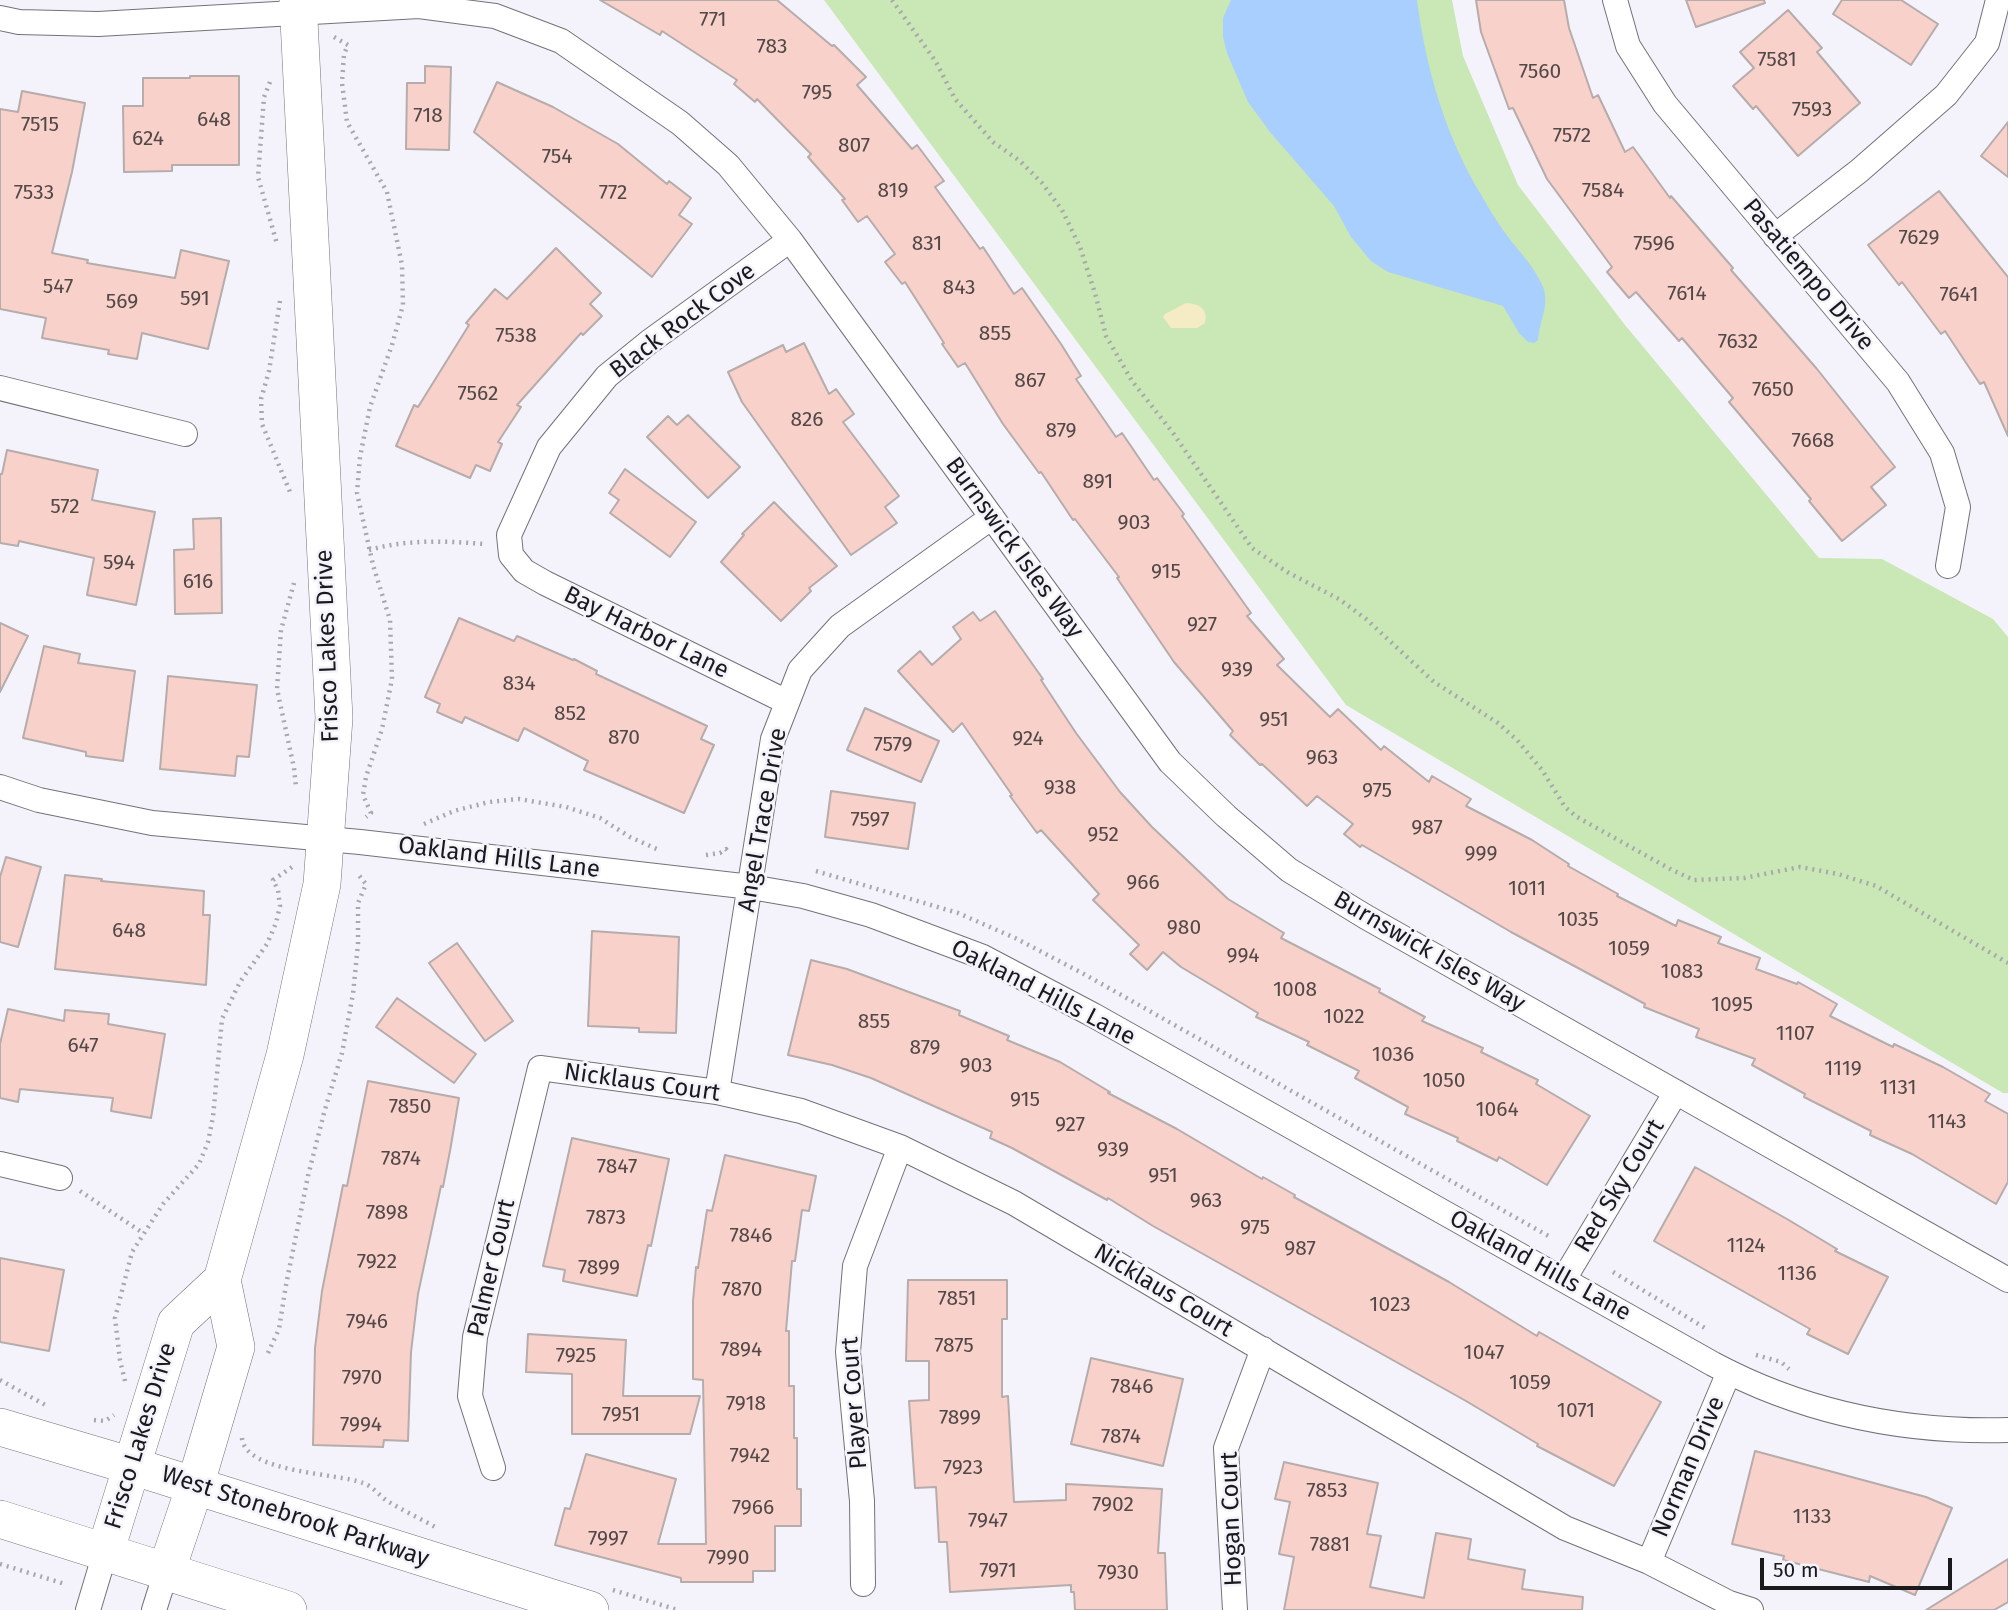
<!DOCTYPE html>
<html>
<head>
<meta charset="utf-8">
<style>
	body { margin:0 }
	#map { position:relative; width:2008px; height:1610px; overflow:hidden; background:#f4f3fc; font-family:"Fira Sans",sans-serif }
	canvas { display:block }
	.scale { position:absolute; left:1760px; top:1558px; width:192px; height:32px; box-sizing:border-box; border:4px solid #1a1a1c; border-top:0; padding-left:9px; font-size:21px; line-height:24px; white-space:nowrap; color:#1a1a1c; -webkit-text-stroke:5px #f4f3fc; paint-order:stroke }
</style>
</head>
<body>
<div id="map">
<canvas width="2008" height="1610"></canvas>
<div class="scale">50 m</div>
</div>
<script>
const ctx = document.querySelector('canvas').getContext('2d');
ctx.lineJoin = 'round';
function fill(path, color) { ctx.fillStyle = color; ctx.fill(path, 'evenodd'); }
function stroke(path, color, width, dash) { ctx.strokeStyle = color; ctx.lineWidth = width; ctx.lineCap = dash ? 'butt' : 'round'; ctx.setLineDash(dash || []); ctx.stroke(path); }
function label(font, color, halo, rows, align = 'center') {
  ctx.font = font + ' "Fira Sans",sans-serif'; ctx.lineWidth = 5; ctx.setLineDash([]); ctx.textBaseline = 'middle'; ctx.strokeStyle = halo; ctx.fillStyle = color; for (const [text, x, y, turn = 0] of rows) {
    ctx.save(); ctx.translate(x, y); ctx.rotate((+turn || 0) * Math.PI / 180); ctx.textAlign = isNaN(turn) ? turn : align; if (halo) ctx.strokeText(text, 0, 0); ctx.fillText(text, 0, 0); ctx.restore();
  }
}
fill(new Path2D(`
	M824 0H1452L1463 56 1518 185 1625 325 1819 558 1882 559 1993 619 2008 637V1093H2003L1346 705Z`), '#cae8b5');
fill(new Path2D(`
	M1186 303C1199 304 1208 308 1205 323L1197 328H1171L1163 317 1165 314Z`), '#f5ebc5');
fill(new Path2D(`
	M1231 0H1417C1426 70 1446 138 1483 198 1489 209 1496 220 1503 230 1516 249 1534 265 1543 287 1550 305 1539 322 1538 340L1534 343 1528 342 1519 333 1503 306 1388 272 1371 261 1351 237 1334 206 1270 132 1248 102 1227 53 1223 37V18Z`), '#a8cffd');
const building = new Path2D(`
	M600 0H777L832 46 834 45 866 77 857 85 912 149 917 145 944 181 935 187 980 249 983 247 1014 294 1022 288 1061 344 1081 376 1076 379 1116 437 1122 433 1154 480 1157 478 1184 514 1182 516 1251 613 1247 616 1284 659 1277 665 1330 717 1338 709 1381 750 1384 746 1429 782 1432 776 1471 799 1466 806 1532 840 1569 864 1568 866 1618 894 1617 896 1676 926 1678 920 1721 937 1718 943 1760 958 1756 969 1797 984 1798 982 1837 1004 1830 1016 1893 1047 1894 1044 1943 1067 1990 1094 1985 1101 2008 1114V1182L1996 1204 1912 1154 1870 1135 1871 1131 1804 1097 1805 1094 1752 1065 1755 1059 1696 1037 1699 1029 1644 1007 1645 1004 1511 932 1362 845 1360 847 1344 834 1353 824 1317 796 1307 806 1262 764 1260 765 1230 735 1233 731 1174 662 1117 578 1119 577 1075 519 1073 520 1041 472 1039 473 1003 424 965 363 958 367 942 344 944 343 905 282 902 284 885 262 895 254 867 216 858 222 842 200 845 199 808 157 811 154 757 99 755 102 734 84 737 80 662 31 660 35Z
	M1476 0H1564L1569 28 1593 98 1598 95 1625 152 1633 147 1670 198 1671 196 1733 268 1731 270 1817 369 1895 467 1871 487 1886 505 1842 541 1809 501 1811 499 1729 402 1733 398 1682 338 1679 341 1636 292 1629 298 1607 272 1612 267 1547 179 1513 108 1509 109 1481 32Z
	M1686 0H1764L1765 3 1696 27Z
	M1842 0H1901L1938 24 1911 65 1833 14Z
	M1788 10 1822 48 1817 52 1860 103 1798 156 1756 106 1753 109 1733 86 1754 68 1740 52Z
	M425 66 451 67 449 150 406 149 407 83H425Z
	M190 76H239V165H172V171L124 172 123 106H143V78H190Z
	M497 82 553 107 618 144 667 184 669 181 691 198 679 215 692 224 652 277 474 132Z
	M22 91 85 103 72 172 52 253 88 260 87 263 175 278 181 250 229 261 208 349 142 333 137 359 108 354 109 350 42 338 46 318 0 309V109L18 112Z
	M2008 122V177L1981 156Z
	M1939 191 2008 277V436L1984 382 1980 384 1945 331 1941 334 1902 282 1899 285 1868 245Z
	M556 248 601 293 590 304 602 316 583 335 581 333 517 405 521 407 498 442 502 444 490 471 476 465 470 478 396 446 414 405 418 407 469 325 466 323 495 289 507 299Z
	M804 343 829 394 836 389 854 414 843 422 899 496 885 507 897 523 851 555 742 402 728 372 783 345 786 352Z
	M688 415 740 467 708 498 647 437 668 416 677 425Z
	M7 450 98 470 92 500 155 512 136 605 87 595 94 558 19 541 18 546 0 543V474H2Z
	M625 469 696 522 670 557 610 513 619 500 609 493Z
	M774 502 837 566 809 588 811 591 781 621 721 562 744 535 742 534Z
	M221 518 222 613 175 614 174 550 194 549 193 519Z
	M995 611 1043 679 1041 680 1076 733 1120 792 1152 827 1228 899 1284 933 1281 938 1380 989 1379 992 1425 1017 1422 1021 1483 1048 1481 1052 1538 1080 1536 1084 1590 1116 1547 1185 1499 1157 1497 1161 1457 1141 1458 1138 1405 1114 1408 1107 1355 1078 1359 1071 1307 1045 1309 1042 1256 1017 1258 1013 1181 967 1163 952 1147 970 1130 954 1139 945 1093 900 1099 894 1041 830 1037 833 1010 796 1012 795 962 723 953 732 898 671 920 651 932 665 961 639 953 627 973 612 980 621Z
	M459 618 514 641 517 636 573 660 574 659 597 671 596 674 707 726 701 739 714 745 684 813 584 770 588 761 524 728 518 741 465 717 462 723 437 712 440 704 425 697Z
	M0 623 28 636 0 692Z
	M44 646 80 654 78 663 135 671 123 761 86 756V752L23 738Z
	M168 676 257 685 249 757 237 756 235 776 160 769Z
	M865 708 939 741 921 782 847 750Z
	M831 791 915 803 908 849 825 837Z
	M6 857 41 867 18 947 0 942V877Z
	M65 875 102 879 101 881 204 891 203 915H210L206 985 55 969Z
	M592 931 679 937 676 1033 639 1032V1028L588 1026Z
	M457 943 513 1021 485 1041 429 963Z
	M811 960 847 969 960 1011 959 1015 1009 1036 1007 1040 1060 1062 1110 1092 1108 1093 1177 1129 1262 1179 1263 1177 1295 1195 1294 1197 1449 1282 1537 1336 1539 1332 1661 1402 1614 1486 1537 1446 1538 1444 1466 1401 1153 1226 1108 1198 1107 1200 1012 1148 990 1138 992 1132 871 1078 832 1065 788 1055Z
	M397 998 476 1054 454 1083 376 1027Z
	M8 1009 64 1021 65 1010 109 1014 108 1024 165 1034 151 1118 111 1111 113 1098 20 1089 18 1102 0 1098V1044Z
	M368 1081 459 1098 450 1151 443 1187 441 1186 418 1294 411 1352 408 1441 384 1440 383 1447 313 1445 315 1348 322 1291 343 1185 347 1186Z
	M572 1138 669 1159 651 1246 648 1245 637 1296 563 1281 565 1270 543 1266Z
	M725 1155 816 1176 809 1211 802 1210 795 1261H792L786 1331H789V1386H794V1438H797V1489H801V1526H775V1571H753V1582H681V1578L555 1545 565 1508 570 1509 586 1454 676 1479 658 1544H706L703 1380 693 1379V1301L696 1267 698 1268 707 1210 712 1211Z
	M1695 1167 1787 1219 1837 1249 1835 1251 1888 1277 1848 1354 1807 1334 1810 1329 1654 1241Z
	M0 1258 64 1270 49 1351 0 1342Z
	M908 1280H1007V1319H1002V1397L1008 1396 1014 1502 1066 1500V1484L1162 1489 1158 1553H1165L1167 1610H1075L1074 1592H1071V1585L950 1592 947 1542H939L936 1487 915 1488 909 1401 929 1400V1361H906Z
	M528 1334 626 1340 623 1396H700L690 1434H572V1374L526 1372Z
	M1091 1358 1183 1379 1163 1466 1071 1444Z
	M1755 1451 1926 1497 1952 1508 1915 1595 1870 1576 1869 1582 1783 1560 1784 1556 1732 1544Z
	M1284 1462 1378 1483 1367 1534 1381 1536 1370 1587 1424 1598 1436 1533 1471 1539 1468 1559 1525 1570 1522 1589 1583 1597 1582 1610H1284L1294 1557 1279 1554 1290 1502 1275 1499Z
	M2008 1559V1602L1994 1610H1926Z`);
fill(building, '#f8d1ca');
stroke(building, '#b6acab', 2);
const street = new Path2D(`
	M1615 0 1628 46 1665 104 1898 382 1942 453 1958 507 1948 566
	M0 18 19 22 98 24 419 6 495 16 561 41 680 123 728 165 790 240 1170 762 1226 816 1289 870 1366 917 2008 1280
	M1775 236 1859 171 1946 95 1987 43 1998 0
	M0 388 185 434
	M787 702 545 583 524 571 511 555 509 535 549 447 607 376 649 342 790 240
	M0 787 39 800 152 823 360 842 751 887 803 896 871 915 983 957 1093 1015 1713 1364C1805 1413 1904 1433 2008 1430
	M717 1092 773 739 800 670 840 626 992 517
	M0 1164 60 1178
	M1564 1279 1676 1092
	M493 1468 470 1396 475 1337 540 1068 717 1092 801 1111 900 1147 1014 1203 1565 1528 1649 1562 1729 1603 1751 1610
	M1649 1562 1729 1372
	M863 1584 862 1501 848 1352 855 1266 900 1147
	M88 1610 105 1553
	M154 1610 166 1572
	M1235 1610 1226 1448 1263 1349`);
const secondary = new Path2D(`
	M0 1427 132 1466 590 1610
	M0 1519 288 1610
	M105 1553 176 1323 222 1280
	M166 1572 195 1486 236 1347 222 1280 285 1055 322 884 334 718 298 0`);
stroke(street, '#737279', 26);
stroke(secondary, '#737279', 38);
stroke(new Path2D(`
	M892 0 936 62 955 99 993 142 1020 161 1042 183 1062 210 1080 247 1095 293 1106 336 1132 381 1173 433 1252 548 1287 572 1339 599 1366 619 1434 682 1498 723 1517 740 1542 770 1565 807 1577 817 1672 870 1694 880 1744 878 1800 867 1838 874 1876 886 2008 963
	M334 37 348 45 344 54 342 83 347 122 387 192 402 265 403 305 392 345 370 407 360 457 357 493 373 565 390 620 392 679 382 729 366 777 363 795 371 813 366 817
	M270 82 264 97 258 177 277 244
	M280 301 269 371 261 399 262 424 290 492
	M369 550C408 539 445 541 485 544
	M294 583 281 630 277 689 294 768 296 787
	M424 824 454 811 489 802 519 799 566 807 600 818 630 837 659 850
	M706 855 720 853 726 849 729 853
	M816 871 958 913 1015 938 1084 974 1552 1238
	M80 1191 143 1233
	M1613 1272 1705 1328
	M268 1353 279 1329 286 1285 308 1176 324 1113 342 1053 353 994 358 944V903L366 884 357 873
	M1756 1355 1781 1362 1789 1369
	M0 1380 49 1407
	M125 1381 120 1360 115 1318 132 1252 163 1204 199 1164 208 1142 213 1117 222 1019 240 982 267 944 276 923 280 906 278 890 273 880 292 867
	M94 1420 105 1421 114 1415
	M242 1438C245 1473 338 1473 363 1483 373 1486 380 1497 389 1502 404 1511 421 1519 437 1528
	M0 1564 65 1584
	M613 1590 678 1610`), '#a7a7ad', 4.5, [2, 5]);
stroke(street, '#fff', 24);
stroke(secondary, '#fff', 37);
label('21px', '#524848', null, [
	["771",713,20],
	["783",772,47],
	["7581",1777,60],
	["7560",1540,72],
	["795",817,93],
	["7593",1812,110],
	["718",428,116],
	["648",214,120],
	["7515",40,125],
	["7572",1572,136],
	["624",148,139],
	["807",854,146],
	["754",557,157],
	["819",893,191],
	["7584",1603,191],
	["7533",34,193],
	["772",613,193],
	["7629",1919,238],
	["831",927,244],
	["7596",1654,244],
	["547",58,287],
	["843",959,288],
	["7614",1687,294],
	["7641",1959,295],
	["591",195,299],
	["569",122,302],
	["855",995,334],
	["7538",516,336],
	["7632",1738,342],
	["867",1030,381],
	["7650",1773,390],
	["7562",478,394],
	["826",807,420],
	["879",1061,431],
	["7668",1813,441],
	["891",1098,482],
	["572",65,507],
	["903",1134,523],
	["594",119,563],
	["915",1166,572],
	["616",198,582],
	["927",1202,625],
	["939",1237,670],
	["834",519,684],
	["852",570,714],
	["951",1274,720],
	["870",624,738],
	["924",1028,739],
	["7579",893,745],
	["963",1322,758],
	["938",1060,788],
	["975",1377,791],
	["7597",870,820],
	["987",1427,828],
	["952",1103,835],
	["999",1481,854],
	["966",1143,883],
	["1011",1527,889],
	["1035",1578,920],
	["980",1184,928],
	["648",129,931],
	["1059",1629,949],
	["994",1243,956],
	["1083",1682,972],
	["1008",1295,990],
	["1095",1732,1005],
	["1022",1344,1017],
	["855",874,1022],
	["1107",1795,1034],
	["647",83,1046],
	["879",925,1048],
	["1036",1393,1055],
	["903",976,1066],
	["1119",1843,1069],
	["1050",1444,1081],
	["1131",1898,1088],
	["915",1025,1100],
	["7850",410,1107],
	["1064",1497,1110],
	["1143",1947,1122],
	["927",1070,1125],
	["939",1113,1150],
	["7874",401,1159],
	["7847",617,1167],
	["951",1163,1176],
	["963",1206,1201],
	["7898",387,1213],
	["7873",606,1218],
	["975",1255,1228],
	["7846",751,1236],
	["1124",1746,1246],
	["987",1300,1249],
	["7922",377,1262],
	["7899",599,1268],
	["1136",1797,1274],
	["7870",742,1290],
	["7851",957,1299],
	["1023",1390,1305],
	["7946",367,1322],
	["7875",954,1346],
	["7894",741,1350],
	["1047",1484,1353],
	["7925",576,1356],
	["7970",362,1378],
	["1059",1530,1383],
	["7846",1132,1387],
	["7918",746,1404],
	["1071",1576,1411],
	["7951",621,1415],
	["7899",960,1418],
	["7994",361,1425],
	["7874",1121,1437],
	["7942",750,1456],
	["7923",963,1468],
	["7853",1327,1491],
	["7902",1113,1505],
	["7966",753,1508],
	["1133",1812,1517],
	["7947",988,1521],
	["7997",608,1539],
	["7881",1330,1545],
	["7990",728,1558],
	["7971",998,1571],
	["7930",1118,1573]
]);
label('24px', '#1a1a1c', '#f4f3fc', [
	["Pasatiempo Drive",1808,275,50],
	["Black Rock Cove",683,321,-37],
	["Burnswick Isles Way",1014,548,54],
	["Bay Harbor Lane",646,633,26],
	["Frisco Lakes Drive",328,646,-92],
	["Angel Trace Drive",763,820,-80],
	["Oakland Hills Lane",499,858,7],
	["Burnswick Isles Way",1429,952,30],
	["Oakland Hills Lane",1043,993,27],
	["Nicklaus Court",642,1083,8],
	["Red Sky Court",1620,1186,-59],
	["Oakland Hills Lane",1540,1266,29],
	["Palmer Court",492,1268,-77],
	["Nicklaus Court",1163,1291,31],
	["Player Court",855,1403,-94],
	["Frisco Lakes Drive",141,1436,-73],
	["Norman Drive",1689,1467,-67],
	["West Stonebrook Parkway",295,1517,18],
	["Hogan Court",1232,1519,-92]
]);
</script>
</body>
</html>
